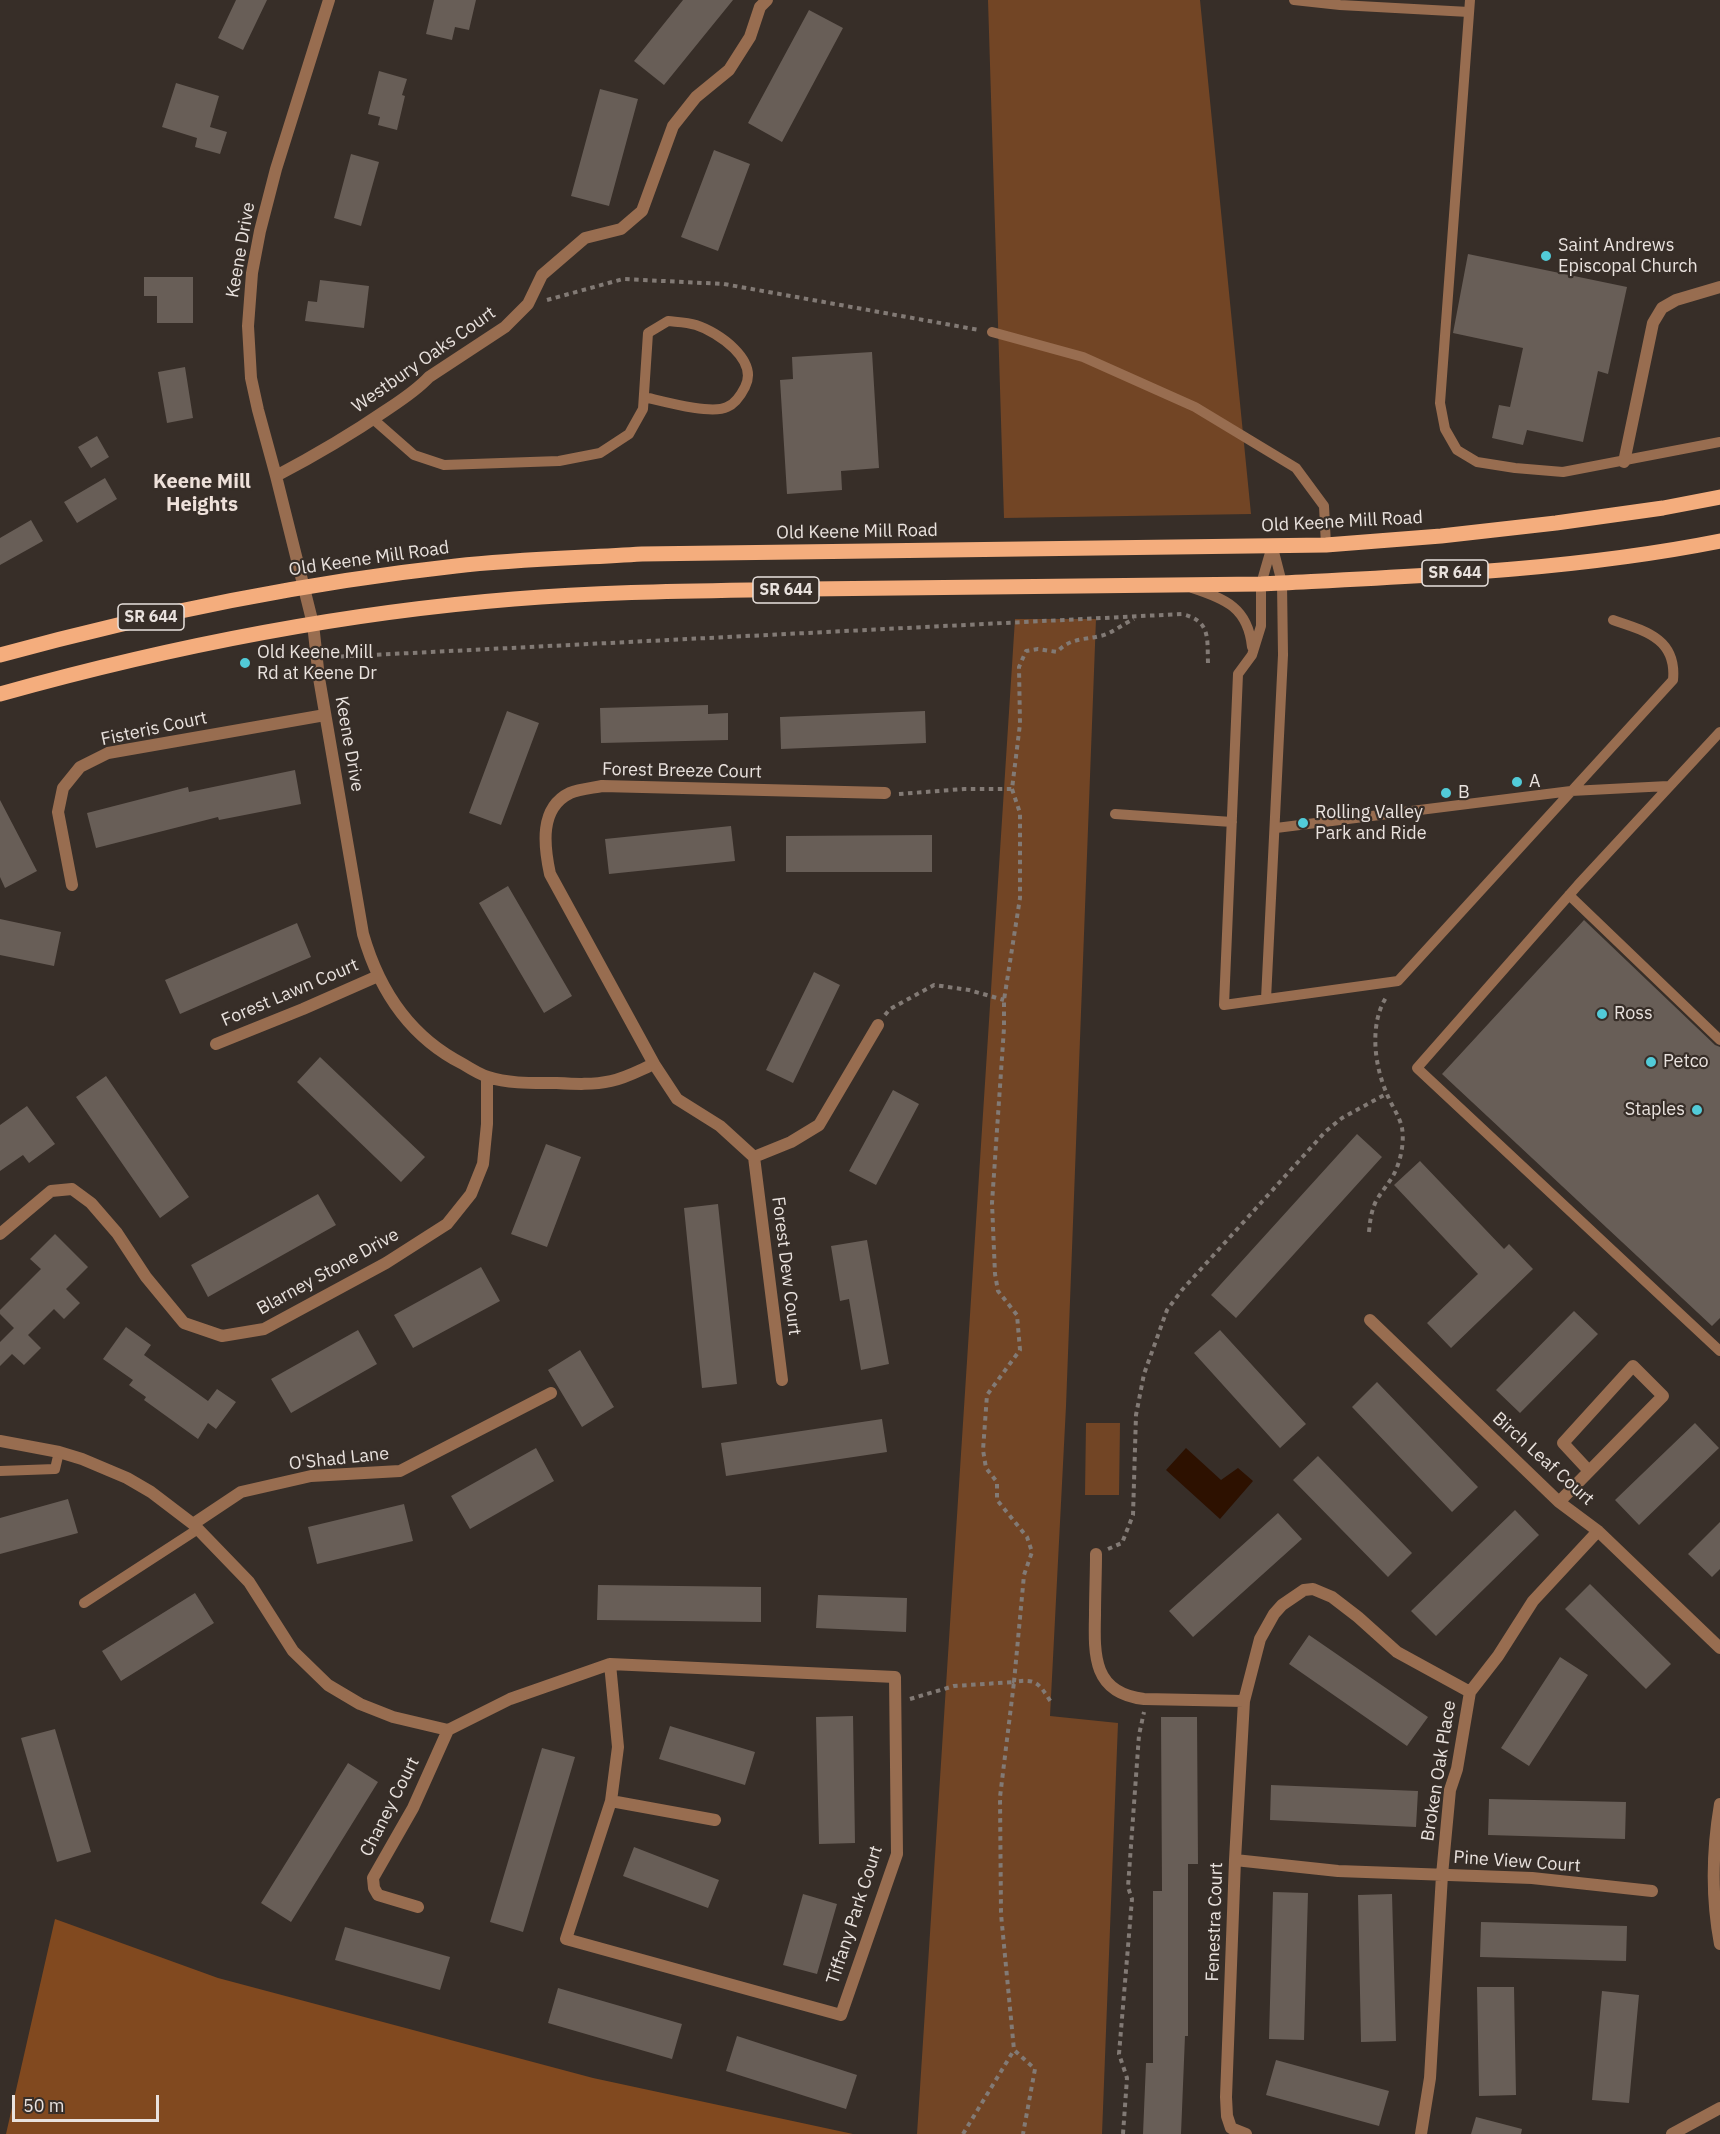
<!DOCTYPE html>
<html>
<head>
<meta charset="utf-8">
<style>
	body { margin:0 }
	#map { position:relative; width:1720px; height:2134px; overflow:hidden; background:#372e28; font-family:"IBM Plex Sans",sans-serif }
	canvas { display:block }
	.scale { position:absolute; left:12px; top:2095px; width:147px; height:27px; box-sizing:border-box; border:3px solid #e9e2de; border-top:0; padding-left:8px; font-size:18px; line-height:21px; white-space:nowrap; color:#e9e2de; -webkit-text-stroke:4px #372e28; paint-order:stroke }
</style>
</head>
<body>
<div id="map">
<canvas width="1720" height="2134"></canvas>
<div class="scale">50 m</div>
</div>
<script>
const ctx = document.querySelector('canvas').getContext('2d');
ctx.lineJoin = 'round';
function fill(path, color) { ctx.fillStyle = color; ctx.fill(path, 'evenodd'); }
function stroke(path, color, width, dash) { ctx.strokeStyle = color; ctx.lineWidth = width; ctx.lineCap = dash ? 'butt' : 'round'; ctx.setLineDash(dash || []); ctx.stroke(path); }
function label(font, color, halo, rows, align = 'center') {
  ctx.font = font + ' "IBM Plex Sans",sans-serif'; ctx.lineWidth = 4.5; ctx.setLineDash([]); ctx.textBaseline = 'middle'; ctx.strokeStyle = halo; ctx.fillStyle = color; for (const [text, x, y, turn = 0] of rows) {
    ctx.save(); ctx.translate(x, y); ctx.rotate((+turn || 0) * Math.PI / 180); ctx.textAlign = isNaN(turn) ? turn : align; if (halo) ctx.strokeText(text, 0, 0); ctx.fillText(text, 0, 0); ctx.restore();
  }
}
fill(new Path2D(`
	M988 0H1200L1251 514 1004 518Z
	M1015 619H1096L1066 1406 1050 1716 1118 1723 1102 2134H917Z
	M1086 1423H1120L1119 1495H1085Z`), '#724525');
fill(new Path2D(`
	M55 1919 218 1978 593 2078 853 2134H6Z`), '#81491f');
fill(new Path2D(`
	M1186 1448 1221 1480 1238 1468 1253 1481 1220 1519 1166 1470Z`), '#2d1100');
fill(new Path2D(`
	M236 0H267L243 50 218 38Z
	M434 0H476L469 30 455 27 452 40 426 34Z
	M683 0H733L664 85 634 61Z
	M809 10 843 28 782 142 748 123Z
	M379 71 407 79 402 95 405 96 397 130 378 125 380 117 368 114Z
	M176 83 219 96 210 127 227 132 220 154 195 147 197 138 162 127Z
	M600 89 638 99 609 206 571 196Z
	M714 150 750 164 718 251 681 237Z
	M351 154 379 162 361 226 334 218Z
	M1468 254 1627 287 1608 374 1598 371 1583 442 1527 430 1523 445 1492 438 1499 405 1510 407 1523 348 1453 333Z
	M144 277H193V323H157V296H144Z
	M320 280 369 286 364 328 305 321 308 301 317 302Z
	M872 352 879 468 841 471 842 490 787 494 780 380 793 379 792 357Z
	M185 367 193 418 167 423 158 372Z
	M97 436 109 457 91 468 78 447Z
	M105 478 117 499 77 523 64 502Z
	M31 520 43 541 0 565V538Z
	M708 705V714L728 713V740L601 743 600 708Z
	M507 711 539 723 501 825 469 813Z
	M925 711 926 743 781 749 780 717Z
	M295 770 301 804 219 820 218 817 96 848 87 813 188 787 189 792Z
	M0 800 37 871 5 888 0 877Z
	M731 826 735 861 609 874 605 839Z
	M932 835V872H786V836Z
	M508 886 572 996 544 1013 479 903Z
	M0 919 61 932 54 966 0 955Z
	M1584 920 1715 1045 1720 1047V1318L1712 1326 1442 1074Z
	M297 923 311 957 180 1014 165 980Z
	M814 972 840 985 793 1083 766 1070Z
	M320 1057 425 1157 401 1182 297 1082Z
	M106 1076 189 1197 160 1218 76 1097Z
	M893 1090 919 1104 876 1185 849 1171Z
	M27 1106 55 1144 29 1163 23 1155 0 1171V1125Z
	M1357 1134 1382 1157 1236 1318 1211 1295Z
	M546 1144 581 1157 547 1247 511 1234Z
	M1420 1161 1504 1249 1509 1244 1533 1269 1451 1348 1427 1323 1478 1274 1394 1185Z
	M318 1194 336 1225 208 1297 191 1265Z
	M718 1204 737 1384 702 1388 684 1208Z
	M55 1234 88 1267 66 1289 80 1303 64 1319 54 1309 28 1335 41 1348 24 1365 12 1354 0 1366V1342L14 1328 0 1314V1310L41 1269 30 1259Z
	M867 1240 889 1364 861 1370 849 1299 840 1301 831 1246Z
	M481 1267 500 1301 413 1348 394 1315Z
	M1574 1311 1598 1334 1520 1413 1496 1390Z
	M126 1327 151 1345 144 1355 208 1401 217 1389 236 1402 216 1429 208 1423 198 1439 144 1400 146 1397 129 1385 133 1380 103 1359Z
	M358 1330 377 1364 291 1413 271 1379Z
	M1220 1330 1306 1424 1280 1448 1194 1353Z
	M580 1350 614 1407 582 1427 548 1370Z
	M1377 1382 1478 1487 1452 1512 1352 1407Z
	M882 1419 887 1452 726 1476 721 1443Z
	M1695 1423 1719 1448 1639 1525 1615 1500Z
	M536 1448 554 1481 470 1529 451 1496Z
	M1318 1456 1412 1553 1388 1577 1293 1480Z
	M68 1499 78 1533 0 1554V1518Z
	M404 1504 413 1541 317 1564 308 1527Z
	M1515 1510 1539 1535 1436 1636 1411 1611Z
	M1278 1513 1302 1539 1193 1637 1169 1611Z
	M1720 1522V1569L1712 1577 1688 1554Z
	M1590 1584 1671 1664 1646 1689 1565 1609Z
	M598 1585 761 1587V1622L597 1620Z
	M195 1593 214 1623 121 1681 102 1651Z
	M818 1595 907 1598 906 1632 816 1628Z
	M1309 1635 1428 1717 1407 1746 1289 1664Z
	M1560 1657 1588 1675 1529 1766 1501 1748Z
	M853 1716 855 1843 819 1844 816 1717Z
	M1161 1717H1197L1198 1864H1188V2036H1185L1181 2134H1143L1146 2063H1153V1891H1162Z
	M670 1726 755 1752 745 1785 659 1759Z
	M55 1729 91 1852 57 1862 21 1738Z
	M542 1748 575 1757 523 1932 490 1922Z
	M348 1763 378 1782 291 1922 261 1903Z
	M1271 1785 1418 1791 1416 1827 1270 1820Z
	M1489 1799 1626 1802 1625 1839 1488 1835Z
	M634 1847 719 1880 708 1908 623 1876Z
	M1273 1892 1308 1893 1304 2040 1269 2039Z
	M803 1894 837 1904 817 1974 783 1965Z
	M1392 1894 1396 2041 1361 2042 1358 1895Z
	M1481 1922 1627 1926 1626 1961 1480 1957Z
	M345 1927 450 1957 440 1990 335 1960Z
	M1477 1987H1514L1516 2095 1479 2096Z
	M558 1988 682 2024 672 2059 548 2023Z
	M1602 1991 1639 1995 1629 2103 1592 2100Z
	M737 2036 857 2075 846 2109 726 2071Z
	M1276 2060 1389 2091 1379 2126 1266 2095Z
	M1476 2117 1522 2129 1521 2134H1471Z`), '#685e57');
stroke(new Path2D(`
	M547 300 623 279 724 284 979 330
	M332 657 1182 614C1211 621 1207 638 1208 663
	M1012 789 1020 813V898L1004 1000V1028L992 1203 995 1274 998 1291 1017 1315 1020 1350 987 1395 983 1450 986 1468 997 1482V1500L1027 1537 1032 1552 1024 1575 1014 1682C1037 1678 1039 1684 1051 1702
	M899 794 964 789H1012L1020 724 1019 667 1026 651 1038 649 1057 652C1070 638 1083 640 1100 636 1111 634 1123 624 1134 619
	M885 1015 890 1009 934 985 969 990 1004 1000
	M1369 1232C1370 1221 1371 1212 1376 1201 1380 1194 1385 1188 1389 1182 1399 1169 1405 1145 1402 1128 1400 1117 1391 1105 1387 1094 1374 1065 1369 1023 1387 996
	M1108 1549 1122 1543 1133 1515 1136 1415 1144 1374 1167 1310 1182 1290 1326 1131 1342 1118 1386 1094
	M910 1699 954 1686 1014 1682 1000 1797 1001 1914 1014 2050 1035 2069 1023 2134
	M963 2134 1014 2050
	M1123 2134 1127 2078 1119 2054 1132 1899 1128 1887 1139 1735 1144 1712`), '#827a75', 4, [4.5, 4.5]);
stroke(new Path2D(`
	M1294 0 1340 5 1469 12
	M1470 0 1440 403 1445 429 1457 450 1477 462 1515 468 1563 472 1720 442
	M992 332 1083 357 1195 407 1296 468 1324 506 1326 545
	M373 419 414 455 444 465 559 461 600 453 629 434 643 409 648 333 668 321C677 322 687 322 696 325 718 332 759 360 745 387 741 395 735 404 727 407 711 415 662 401 644 397
	M1272 546 1261 584V626L1252 655 1238 674 1224 1005 1398 981 1673 680C1677 639 1646 631 1613 620
	M1192 588C1226 599 1248 608 1252 647
	M1720 732 1578 885 1417 1068 1720 1351
	M1115 814 1232 822
	M1276 828 1571 791 1668 786
	M1569 895 1720 1040
	M1266 999 1283 655 1282 583 1273 548
	M0 1471 55 1469 59 1452
	M84 1603 198 1529`), '#986d50', 10);
stroke(new Path2D(`
	M329 0 276 169 260 231 252 273 248 326 251 378 258 410 276 476 313 624 319 678 363 934C379 990 410 1037 463 1064 471 1069 479 1074 488 1077 509 1084 534 1083 556 1083 575 1084 593 1085 611 1081 626 1078 640 1070 654 1064L677 1099 720 1126 754 1157
	M1624 462 1653 323 1662 308 1676 300 1720 287
	M276 476C314 456 350 435 385 411 400 401 416 391 429 377L505 327 528 304 542 275 585 238 621 229 642 211 673 126 696 97 729 70 750 37 760 7 767 0
	M72 885 58 812 63 788 80 767 108 753 325 715
	M216 1044 303 1009 378 976
	M654 1064 550 874C544 846 539 808 570 793 579 789 592 788 602 786L885 793
	M754 1157 782 1380
	M754 1157 791 1142 819 1125 878 1025
	M0 1234 51 1191 72 1189 91 1203 117 1233 146 1277 184 1323 222 1336 264 1329 386 1263 447 1224 471 1194 483 1164 487 1124V1077
	M1370 1320 1559 1502 1598 1531 1720 1648
	M0 1441 59 1452 82 1459 127 1478 151 1492 193 1524 249 1582 293 1651 328 1685 360 1704 393 1717 448 1730
	M1559 1502 1663 1396 1633 1366 1563 1443 1589 1471
	M193 1524 241 1492 311 1476 400 1471 551 1393
	M1096 1554C1096 1574 1095 1594 1095 1615 1094 1656 1093 1693 1144 1699L1244 1701
	M448 1730 510 1699 610 1664 895 1677 897 1854 841 2015 566 1939 611 1801 618 1747 610 1664
	M611 1801 715 1820
	M1720 1804C1712 1851 1711 1897 1720 1944
	M1235 1860 1338 1871 1532 1878 1652 1891
	M418 1907 378 1895 374 1888 373 1878 413 1808 448 1730
	M1246 2134 1231 2128 1227 2116 1226 2097 1235 1860 1244 1701 1260 1639 1274 1614 1282 1605 1304 1590 1313 1589 1332 1597 1358 1617 1397 1652 1470 1692
	M1421 2134 1430 2078 1442 1875 1450 1790 1457 1769 1470 1692 1498 1656 1533 1601 1598 1531
	M1672 2134 1720 2108`), '#986d50', 12);
stroke(new Path2D(`
	M0 655C150 614 301 583 456 566 518 559 580 558 642 554L1326 545 1441 536 1556 523 1663 508 1720 497
	M0 694C168 647 340 613 514 599 612 591 710 591 808 589 959 587 1110 586 1261 584 1414 576 1569 571 1720 541`), '#f4ad7d', 15);
for (const [x, y, r, color] of [
	[1546,256,6,"#52cbd8"],
	[245,663,6,"#52cbd8"],
	[1517,782,6,"#52cbd8"],
	[1446,793,6,"#52cbd8"],
	[1303,823,6,"#52cbd8"],
	[1602,1014,6,"#52cbd8"],
	[1651,1062,6,"#52cbd8"],
	[1697,1110,6,"#52cbd8"]
]) { const dot = new Path2D(); dot.arc(x, y, r, 0, 2 * Math.PI); ctx.fillStyle = color; ctx.fill(dot); stroke(dot, '#372e28', 2); }
for (const [x, y, w] of [
	[1455,573,66],
	[786,590,66],
	[151,617,66]
]) { const box = new Path2D(); box.roundRect(x - w / 2, y - 13, w, 26, 4.5); ctx.fillStyle = '#372e28'; ctx.fill(box); stroke(box, '#e9e2de', 1.5); }
label('bold 16px', '#e9e2de', null, [
	["SR 644",1455,573],
	["SR 644",786,590],
	["SR 644",151,617]
]);
label('18px', '#e9e2de', '#372e28', [
	["Saint Andrews",1558,246],
	["Episcopal Church",1558,267],
	["Old Keene Mill",257,653],
	["Rd at Keene Dr",257,674],
	["A",1529,782],
	["B",1458,793],
	["Rolling Valley",1315,813],
	["Park and Ride",1315,834],
	["Ross",1614,1014],
	["Petco",1663,1062],
	["Staples",1685,1110,"right"]
], 'left');
label('18px', '#e9e2de', '#372e28', [
	["Keene Drive",241,250,-80],
	["Westbury Oaks Court",424,360,-35],
	["Old Keene Mill Road",1342,522,-3],
	["Old Keene Mill Road",857,532,-1],
	["Old Keene Mill Road",369,559,-8],
	["Fisteris Court",154,729,-12],
	["Keene Drive",349,744,80],
	["Forest Breeze Court",682,771,1],
	["Forest Lawn Court",290,993,-23],
	["Forest Dew Court",786,1266,83],
	["Blarney Stone Drive",328,1272,-29],
	["O'Shad Lane",339,1459,-6],
	["Birch Leaf Court",1543,1459,42],
	["Broken Oak Place",1439,1771,-81],
	["Chaney Court",390,1807,-63],
	["Pine View Court",1517,1862,4],
	["Tiffany Park Court",855,1915,-72],
	["Fenestra Court",1215,1922,-88]
]);
label('bold 20px', '#eee1da', '#372e28', [
	["Keene Mill",202,482],
	["Heights",202,505]
]);
</script>
</body>
</html>
